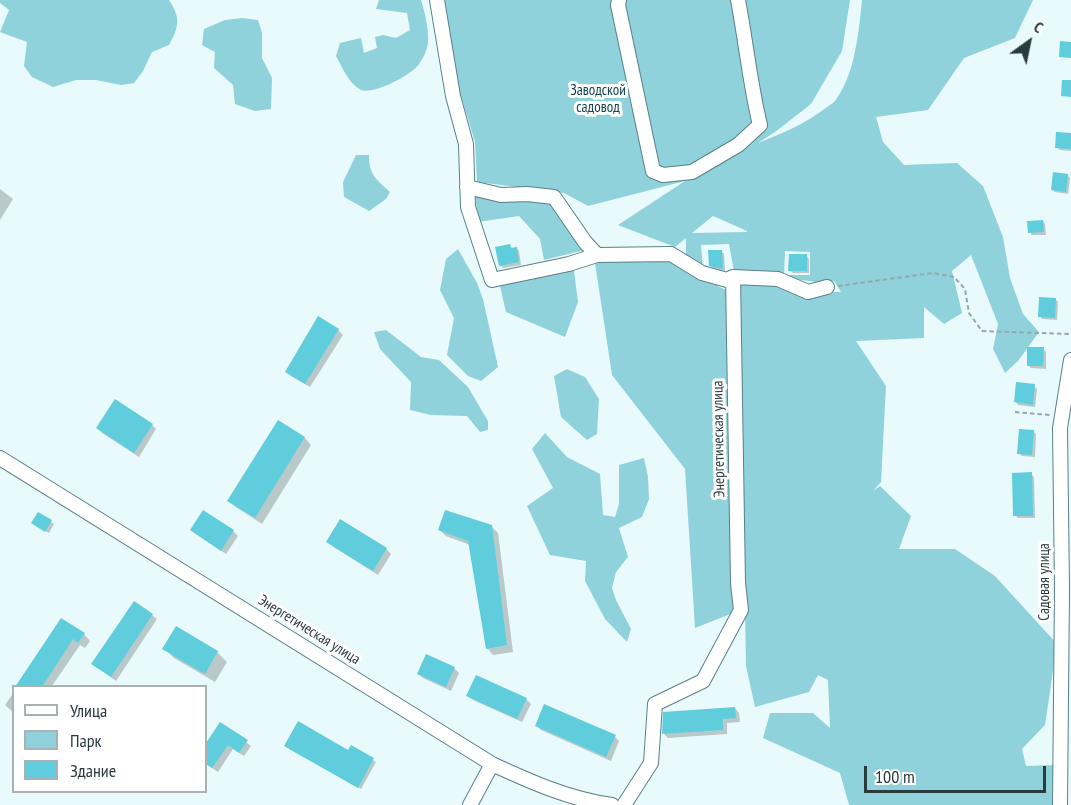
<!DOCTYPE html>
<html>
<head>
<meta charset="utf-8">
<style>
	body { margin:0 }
	#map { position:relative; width:1071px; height:805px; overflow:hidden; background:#e8fafc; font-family:"PT Sans Narrow",sans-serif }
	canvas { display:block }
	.legend { position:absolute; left:12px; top:685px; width:195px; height:108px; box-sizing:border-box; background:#fff; border:2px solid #aab1b2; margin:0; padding:8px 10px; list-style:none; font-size:18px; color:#2a3b3e }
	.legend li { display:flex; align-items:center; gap:12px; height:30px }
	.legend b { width:30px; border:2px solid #aab1b2 }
	.north { position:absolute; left:999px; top:12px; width:60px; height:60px; -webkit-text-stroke:4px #fff; paint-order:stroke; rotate:33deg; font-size:16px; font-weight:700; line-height:24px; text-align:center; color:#2a3b3e }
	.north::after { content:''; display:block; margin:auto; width:21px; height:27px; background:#2a3b3e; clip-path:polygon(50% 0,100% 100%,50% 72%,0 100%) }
	.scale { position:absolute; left:864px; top:766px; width:182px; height:27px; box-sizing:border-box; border:3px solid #2a3b3e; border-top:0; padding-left:8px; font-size:18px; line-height:21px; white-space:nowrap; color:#2a3b3e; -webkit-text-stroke:4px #fff; paint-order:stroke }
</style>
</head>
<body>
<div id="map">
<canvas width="1071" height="805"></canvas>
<ul class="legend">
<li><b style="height:8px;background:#fff"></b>Улица</li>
<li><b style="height:16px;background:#90d2db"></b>Парк</li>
<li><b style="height:16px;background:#5fcddc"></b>Здание</li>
</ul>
<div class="north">С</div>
<div class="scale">100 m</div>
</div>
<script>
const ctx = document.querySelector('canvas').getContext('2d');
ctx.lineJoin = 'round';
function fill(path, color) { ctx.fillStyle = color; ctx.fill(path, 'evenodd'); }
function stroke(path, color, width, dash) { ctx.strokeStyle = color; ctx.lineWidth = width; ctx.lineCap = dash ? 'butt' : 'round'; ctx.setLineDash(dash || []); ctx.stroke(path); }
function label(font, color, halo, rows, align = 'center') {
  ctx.font = font + ' "PT Sans Narrow",sans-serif'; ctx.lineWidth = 6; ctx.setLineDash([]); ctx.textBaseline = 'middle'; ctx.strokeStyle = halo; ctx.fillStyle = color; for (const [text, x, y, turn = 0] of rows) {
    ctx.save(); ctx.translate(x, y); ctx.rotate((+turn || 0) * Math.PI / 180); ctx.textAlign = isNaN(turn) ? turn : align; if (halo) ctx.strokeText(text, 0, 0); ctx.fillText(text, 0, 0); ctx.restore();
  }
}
fill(new Path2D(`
	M0 0H169C181 18 179 27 169 45L152 52 143 71 134 83 121 85 96 80H76L53 87 32 77 24 66 27 42 0 32 9 10 0 3Z
	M379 0H421C425 13 429 29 428 42 428 48 423 59 419 64 412 75 373 95 361 90 349 84 342 67 336 56L340 43 361 38 364 53 377 48 375 37 383 35 396 38 410 30 407 13 376 9Z
	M442 0H850L842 51 811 104 775 132 758 143C783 133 805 124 827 107 831 104 835 102 837 98 855 73 859 30 862 0H1033L1015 38 964 58 928 110 876 117 883 142 904 165 957 163 983 186 1003 237 1010 278 1023 314 1039 332 1018 361 1005 373 993 349 998 324 971 255 952 271 962 313 944 324 924 307V338L856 341 886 386 881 482 873 491 880 486 911 516 899 549H955L995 576 1057 644 1045 725 1022 749 1026 766 1056 765 1052 805H849L840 773 763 738 770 713H813L830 728 828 680 818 675 809 692 755 707 746 666 739 282 789 285 807 297 834 292H841L834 281 824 283 734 271 729 244 701 245 703 270 686 258V238L675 247 618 225 685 181 588 206 564 193 477 182 475 142 451 63ZM713 216 747 231V232L692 233ZM785 251 810 252V275H784Z
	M242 18 258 20 262 33V58L272 78 271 109 255 111 235 104 233 85 214 68 215 52 202 45 204 29 225 20Z
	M356 155H369C369 175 376 179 390 192L386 199 369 211 344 197 343 182Z
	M475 193 550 201 585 250 544 260 540 239 519 216 478 222Z
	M458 249 477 283 483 299 498 367 481 381 468 376 447 355 454 318 440 290 446 259Z
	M621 256H664L690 273 728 291 738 611 695 628 685 469 612 375 595 263Z
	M574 271 578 302 565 337 506 312 499 282 546 272Z
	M386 330 421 357 439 360 468 387 488 421V430L480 432 467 416 431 415 410 410 411 382 380 349 374 332Z
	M567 369 585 377 599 399 597 434 587 440 561 417 554 376Z
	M545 433 567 457 600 474 603 515 615 517 619 504V465L644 458 648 477 649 499 642 517 619 528 628 557 616 572 612 588 616 600 631 629 627 642 605 619 585 581 586 561 550 555 527 506 553 488 532 449Z`), '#90d2db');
fill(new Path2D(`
	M1071 134V151L1060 150 1057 147Z
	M1067 175 1070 178 1068 194 1055 192 1052 189Z
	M0 189 13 199 0 220Z
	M1043 221 1045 224 1046 235H1032L1030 232Z
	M510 246 513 249 516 248 519 251 521 265 503 268 500 265Z
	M721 251 724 254 725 271 713 268 710 265Z
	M807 256 809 259V273H793L790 270Z
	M1055 299 1058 302 1057 320 1042 319 1040 316Z
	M338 330 343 335 310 387 291 376 287 371Z
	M1043 349 1046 352V369L1031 368 1028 365Z
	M1034 386 1037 389 1035 407 1018 405 1016 402Z
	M278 422 305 438 311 445 262 524 236 507 229 501Z
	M152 425 156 429 139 457 102 433 97 428Z
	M1033 431 1036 434 1035 457 1022 456 1019 453Z
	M1031 474 1034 477 1035 518H1018L1015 515Z
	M203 512 233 531 238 536 226 554 196 534 191 530Z
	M39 514 54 524 49 533 36 526Z
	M341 521 386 549 391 554 378 575 332 546 328 541Z
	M491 526 498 533 513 652 493 655 487 648 470 545 446 536 440 530Z
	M152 615 157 619 116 681 93 664Z
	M61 620 84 634 90 641 85 648 80 645 52 686H17Z
	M164 648 217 652 227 662 215 682 174 658Z
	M454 668 459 673 451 691 423 678 418 674Z
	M14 692V713L5 705Z
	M468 695 526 699 531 704 522 722 473 700Z
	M735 708 739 713 740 722 727 723V734L668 738 664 734Z
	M221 724 251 746 244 756 233 749 218 772 206 764V746Z
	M536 725 615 737 619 741 611 761 541 730Z
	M352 747 376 762 361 789 289 749 349 752Z`), '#0003');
fill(new Path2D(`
	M1060 41 1071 42V58L1059 57Z
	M1062 80H1071V97L1061 96Z
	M1056 132 1071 133V149L1055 148Z
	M1053 172 1068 174 1066 192 1051 190Z
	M1043 220 1044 232 1028 233 1027 221Z
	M510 244 511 248 517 247 519 262 499 266 495 247Z
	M708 250H722L723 269 709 266Z
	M789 254H807V271H788Z
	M1039 297 1056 298 1055 318 1038 317Z
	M318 316 339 329 305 384 285 372Z
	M1027 347H1044L1043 366H1027Z
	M1016 382 1035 384 1033 405 1014 402Z
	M115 399 153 424 134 453 96 428Z
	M278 420 305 437 255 518 227 501Z
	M1019 429 1034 430 1032 455 1017 454Z
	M1032 472 1033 516H1013L1012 473Z
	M203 510 234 530 221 551 190 530Z
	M445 510 492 525 507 645 486 649 468 541 438 530Z
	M38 512 52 520 45 532 31 523Z
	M340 519 387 548 373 571 326 542Z
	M134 601 153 614 111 677 91 664Z
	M61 618 85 633 78 643 73 639 42 687H15Z
	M176 626 218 651 205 674 162 649Z
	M426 654 455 667 446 687 417 674Z
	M476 675 527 698 517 719 466 696Z
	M544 704 616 735 606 757 535 726Z
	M735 707 736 718 723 719V730L662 734 663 712Z
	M298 721 348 750 351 745 374 758 358 788 284 746Z
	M220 722 248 740 239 753 228 745 212 768 206 764V743Z`), '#5fcddc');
const minor = new Path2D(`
	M437 0 453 96 466 144 468 207 492 280 569 264 597 255
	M619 0 618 5 653 171 663 175 692 172 738 145 760 125C750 84 746 42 738 0
	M467 187 501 195 527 194 554 197 585 242 597 255 671 254 702 273 727 280 733 277 778 279 808 292 827 287
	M0 458 492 764C531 782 569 799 612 805
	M470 805 492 764
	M624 805 651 763 655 704 703 681 741 610 738 583 733 277
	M1060 805 1062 589 1060 428 1071 360`);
stroke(minor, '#588187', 16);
stroke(new Path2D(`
	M838 286 933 273 954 277 965 289 969 313 982 331 1071 334
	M1015 412 1050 415`), '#96a7aa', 2, [4.5, 3]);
stroke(minor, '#fff', 14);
label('15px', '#11444a', '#fff', [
	["Заводской",598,91],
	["садовод",598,108]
]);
label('15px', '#2a3b3e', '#fff', [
	["Энергетическая улица",719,439,-91],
	["Садовая улица",1045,582,-90],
	["Энергетическая улица",309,630,32]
]);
</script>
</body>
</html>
